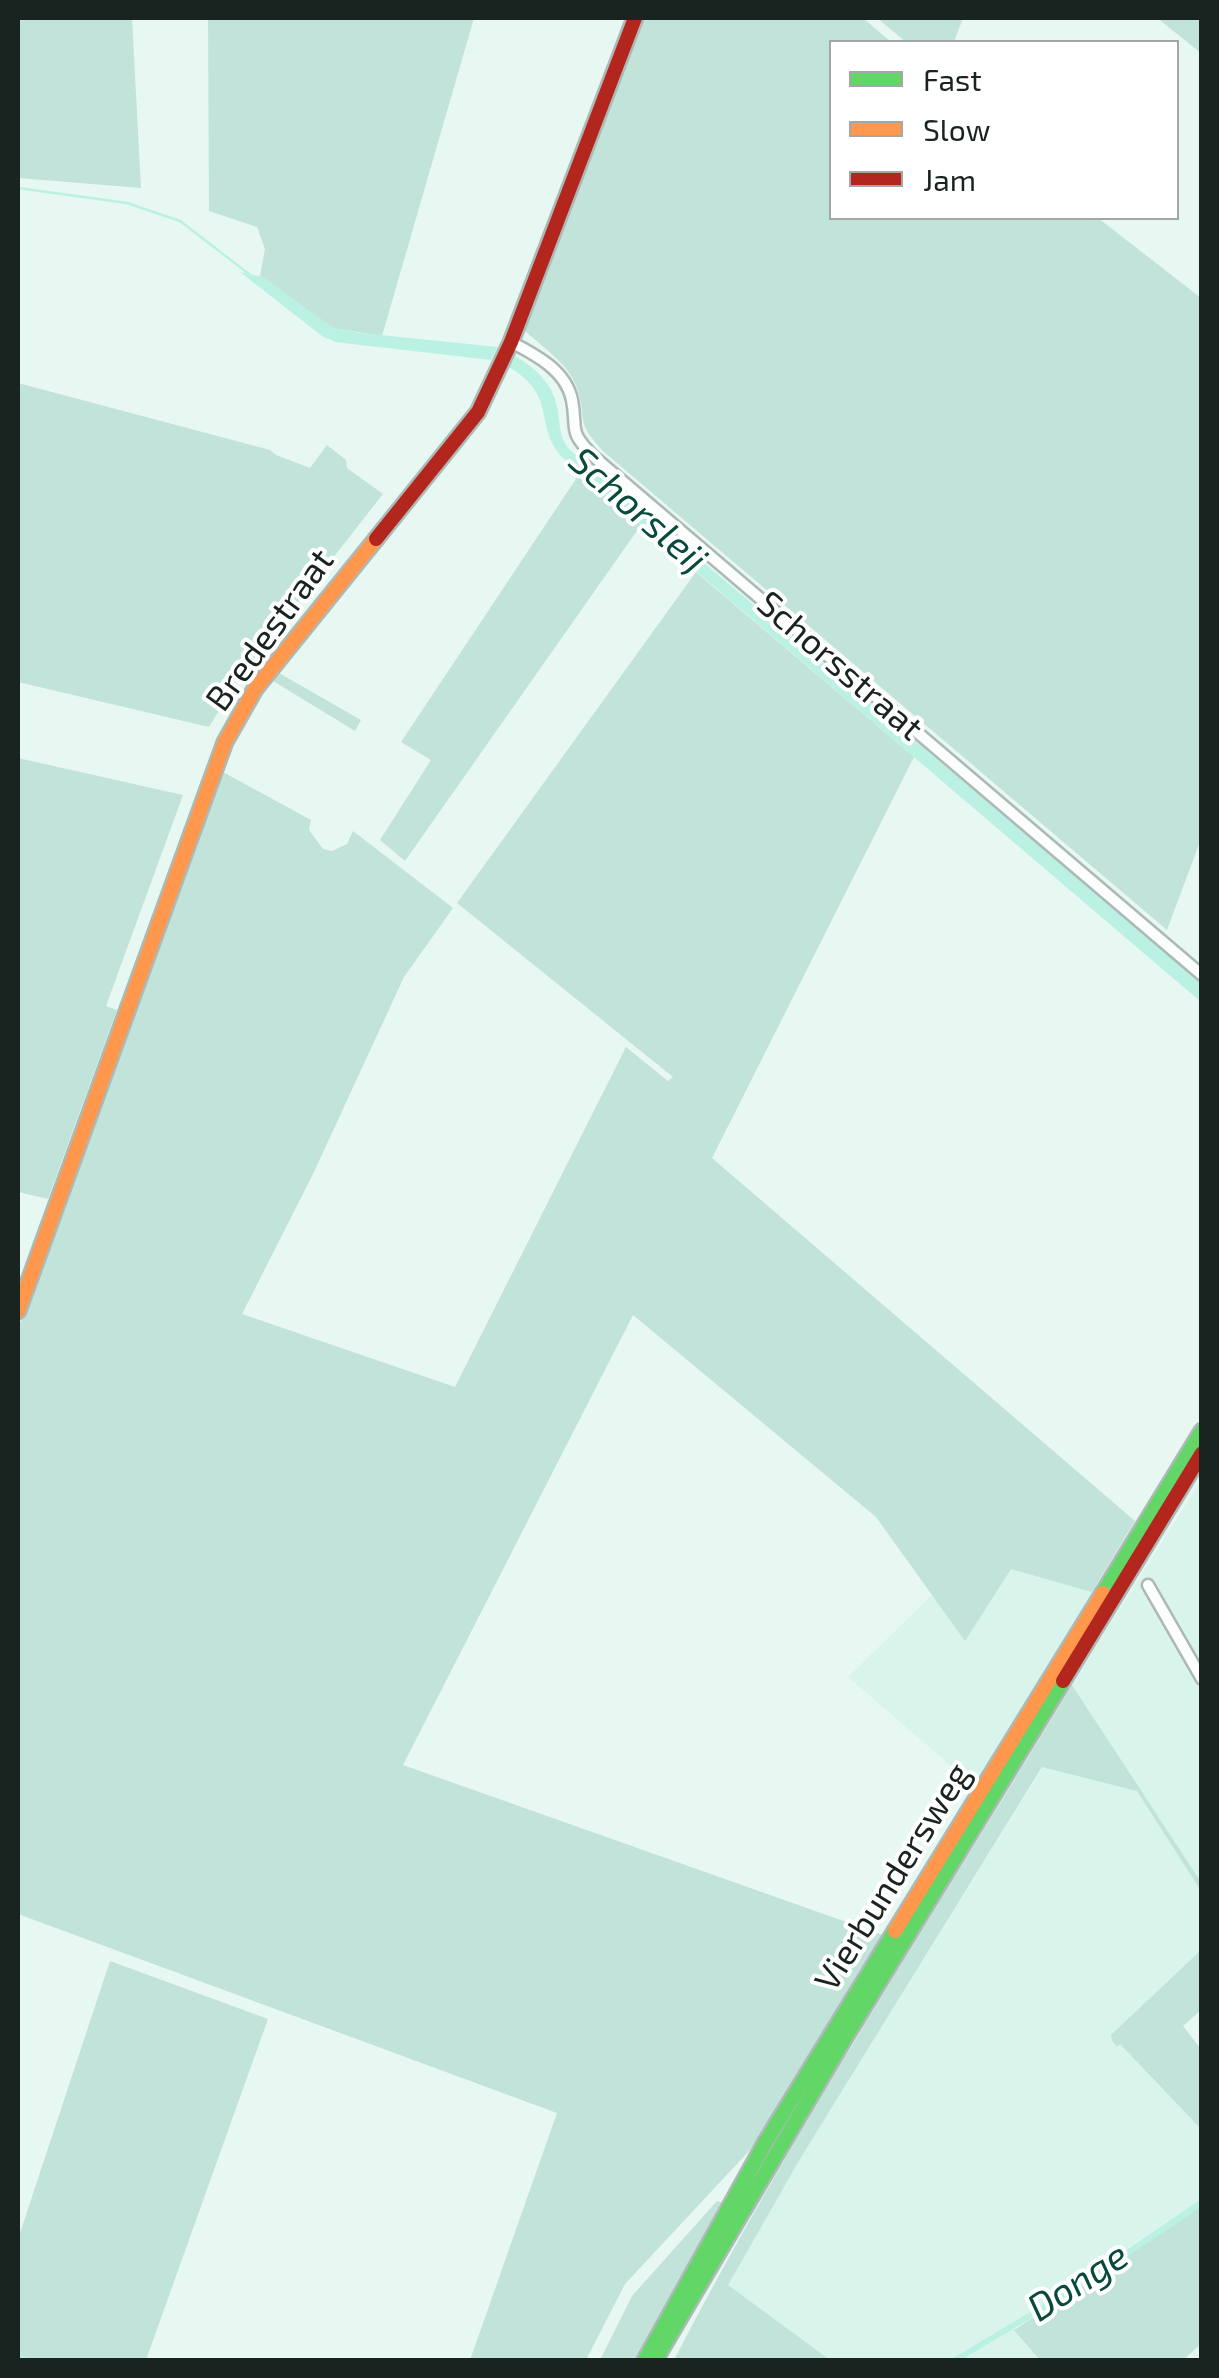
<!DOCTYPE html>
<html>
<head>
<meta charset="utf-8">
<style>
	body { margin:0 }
	#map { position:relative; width:1219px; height:2378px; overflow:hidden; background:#e7f7f2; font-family:"Exo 2",sans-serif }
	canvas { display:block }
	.frame { position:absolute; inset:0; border:20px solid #192320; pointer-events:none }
	.legend { position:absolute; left:829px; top:40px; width:350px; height:180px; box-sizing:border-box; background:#fff; border:2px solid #a3a7a6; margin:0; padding:12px 18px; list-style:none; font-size:30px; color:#192320 }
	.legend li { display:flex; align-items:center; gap:20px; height:50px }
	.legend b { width:50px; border:2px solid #a3a7a6 }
</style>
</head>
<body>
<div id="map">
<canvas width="1219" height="2378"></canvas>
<div class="frame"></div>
<ul class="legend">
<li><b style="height:12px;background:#63d668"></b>Fast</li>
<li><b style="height:12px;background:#ff974d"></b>Slow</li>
<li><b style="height:12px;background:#b3261e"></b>Jam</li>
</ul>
</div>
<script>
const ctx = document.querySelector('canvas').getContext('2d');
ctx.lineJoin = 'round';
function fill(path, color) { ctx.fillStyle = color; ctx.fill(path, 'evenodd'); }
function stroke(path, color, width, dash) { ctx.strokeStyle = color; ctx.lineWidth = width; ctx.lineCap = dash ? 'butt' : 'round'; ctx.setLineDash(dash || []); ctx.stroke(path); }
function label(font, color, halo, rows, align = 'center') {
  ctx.font = font + ' "Exo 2",sans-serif'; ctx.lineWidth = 8; ctx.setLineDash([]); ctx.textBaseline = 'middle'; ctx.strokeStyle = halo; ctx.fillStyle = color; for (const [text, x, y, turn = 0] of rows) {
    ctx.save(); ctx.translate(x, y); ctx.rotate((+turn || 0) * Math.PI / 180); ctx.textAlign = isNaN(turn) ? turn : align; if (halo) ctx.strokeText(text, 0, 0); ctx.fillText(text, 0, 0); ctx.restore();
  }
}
fill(new Path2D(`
	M1201 1480V1882L1072 1685Z
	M1049 1561 1102 1599 987 1787 972 1784 848 1677 935 1592 1009 1562Z
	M1043 1767 1138 1791 1201 1891V1950L1112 2035V2041L1119 2043 1201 2129V2199L1012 2325 1040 2360H830L727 2285 800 2159Z`), '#d8f4eb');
fill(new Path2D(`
	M18 18H132L141 188 18 178Z
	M208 18H474L382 336 333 328 260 276 265 249 257 227 209 211Z
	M644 18H863L891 42H832V218H1098L1201 298V839L1167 930 604 452C574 420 588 423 577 388 569 364 541 346 523 329Z
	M877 18H963L954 42H906Z
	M1157 18H1201V53Z
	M18 383 270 450 276 455 310 468 327 445 346 460 347 468 383 494 236 682 209 727 18 682Z
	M580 473 641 525 405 861 380 840 431 760 401 742Z
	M696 572 914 757 712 1158 1135 1521 1092 1592 1011 1569 965 1641 876 1517 633 1315 403 1765 883 1935 750 2150 625 2284 586 2360H470L557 2113 18 1914V1329L223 772 311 820 309 830 323 849 332 851 347 844 353 831 453 908 404 977 313 1174 242 1314 455 1387 626 1047 668 1081 673 1077 457 903Z
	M279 673 361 720 355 731 273 681Z
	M18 758 183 795 106 1006 117 1010 48 1199 18 1192Z
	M1072 1685 1201 1882V1891L1137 1791 1042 1767 800 2159 728 2285 830 2360H674C794 2129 937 1909 1072 1685Z
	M1201 1950V2010L1183 2026 1201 2049V2129L1120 2044 1117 2046 1112 2041 1111 2035Z
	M110 1961 268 2019 146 2360H18V2239Z
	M717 2201 725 2204 639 2360H600L632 2296Z
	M1201 2206V2344L1183 2360H1040L1014 2330Z`), '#c2e3d9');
fill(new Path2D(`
	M240 272 263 277 333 328 361 333 498 347 491 360 335 342 322 336Z
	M515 356C537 369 554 385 558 411 560 425 559 437 569 449L1201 982V1002L561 456C533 422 558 397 509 367Z
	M1201 2199V2206L1191 2214 1060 2301 961 2360H950L1069 2289Z`), '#baf1e3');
stroke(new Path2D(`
	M18 188 127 203 180 221 249 274
	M18 2355 30 2360`), '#baf1e3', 2.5);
const street = new Path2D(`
	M511 342C534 354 566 370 572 400 578 431 567 429 593 456L1202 975
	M1148 1585 1202 1679`);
const fast = new Path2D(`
	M1103 1593 1202 1431
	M645 2360 765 2143 895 1931
	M655 2360 846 2036 1063 1681`);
const slow = new Path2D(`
	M18 1311 225 742 255 689 376 539
	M895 1931 1103 1593`);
const jam = new Path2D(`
	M376 539 478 412 511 342 635 18
	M1063 1681 1202 1453`);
stroke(street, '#adb9b5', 15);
stroke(fast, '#adb9b5', 19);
stroke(slow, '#adb9b5', 19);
stroke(jam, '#adb9b5', 19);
stroke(street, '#fbfefd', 10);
stroke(fast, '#63d668', 14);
stroke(slow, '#ff974d', 14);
stroke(jam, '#b3261e', 14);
label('35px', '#192320', '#fff', [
	["Bredestraat",270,630,-54],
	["Schorsstraat",840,666,41],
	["Vierbundersweg",893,1877,-58]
]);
label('italic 38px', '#084a3d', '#fff', [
	["Schorsleij",638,510,41],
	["Donge",1078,2282,-33]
]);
</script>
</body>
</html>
